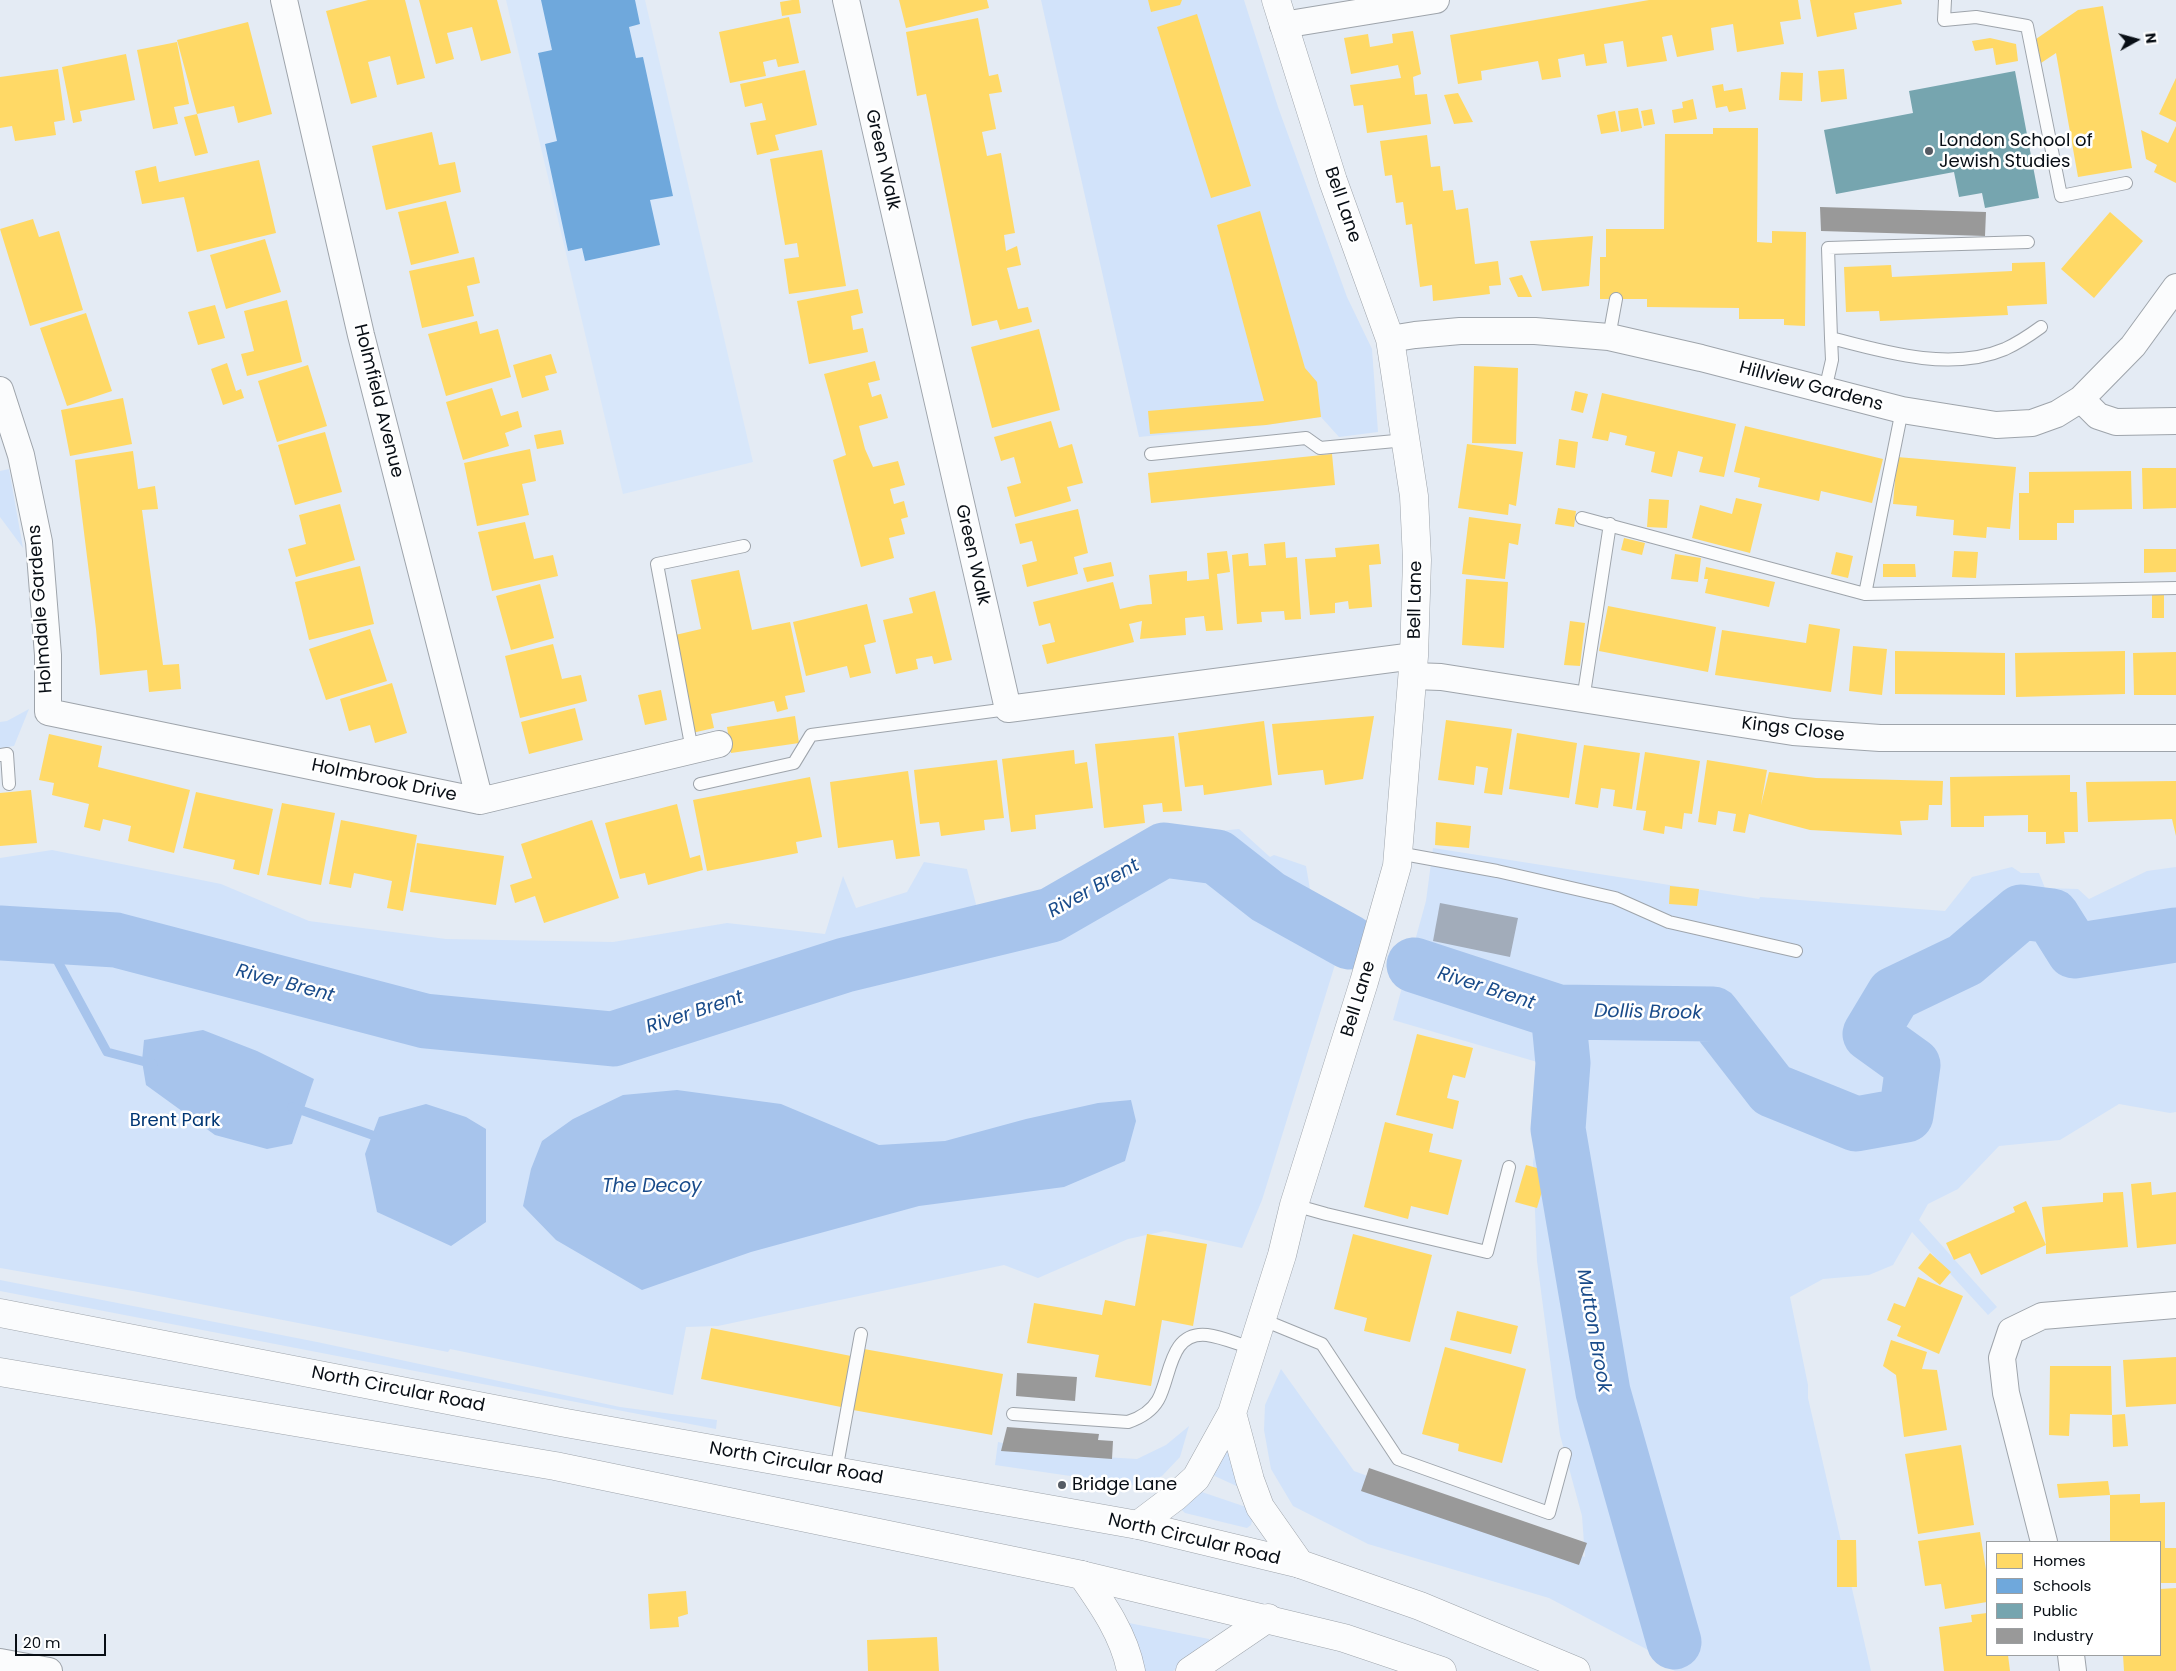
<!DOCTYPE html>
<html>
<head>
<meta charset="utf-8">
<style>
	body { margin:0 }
	#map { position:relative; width:2176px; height:1671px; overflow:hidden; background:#e4ebf4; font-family:Poppins,sans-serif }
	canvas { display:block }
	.legend { position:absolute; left:1986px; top:1541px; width:175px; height:115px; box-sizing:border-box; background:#fff; border:1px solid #9c9fa1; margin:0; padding:6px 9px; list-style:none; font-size:15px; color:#080e15 }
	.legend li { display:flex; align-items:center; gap:10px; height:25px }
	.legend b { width:25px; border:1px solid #9c9fa1 }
	.north { position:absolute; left:2111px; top:15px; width:50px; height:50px; -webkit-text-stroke:4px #fff; paint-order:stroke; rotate:83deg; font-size:14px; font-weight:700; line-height:20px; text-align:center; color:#080e15 }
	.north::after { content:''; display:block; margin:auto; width:18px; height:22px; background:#080e15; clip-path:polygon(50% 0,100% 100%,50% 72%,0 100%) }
	.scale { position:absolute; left:15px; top:1634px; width:91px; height:22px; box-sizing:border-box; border:2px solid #080e15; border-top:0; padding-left:6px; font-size:15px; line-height:18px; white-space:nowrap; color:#080e15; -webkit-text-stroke:4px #fff; paint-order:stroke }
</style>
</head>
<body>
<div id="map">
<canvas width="2176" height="1671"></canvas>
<ul class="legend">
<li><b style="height:14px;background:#ffd966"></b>Homes</li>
<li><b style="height:14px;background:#6fa8dc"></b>Schools</li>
<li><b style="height:14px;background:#76a5af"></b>Public</li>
<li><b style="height:14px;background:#999"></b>Industry</li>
</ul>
<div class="north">N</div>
<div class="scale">20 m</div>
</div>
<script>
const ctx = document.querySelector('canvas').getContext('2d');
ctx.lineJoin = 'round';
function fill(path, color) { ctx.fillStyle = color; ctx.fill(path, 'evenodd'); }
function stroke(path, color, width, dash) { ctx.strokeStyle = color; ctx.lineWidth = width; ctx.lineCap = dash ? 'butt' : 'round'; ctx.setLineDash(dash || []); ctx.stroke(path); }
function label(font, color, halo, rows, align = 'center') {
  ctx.font = font + ' Poppins,sans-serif'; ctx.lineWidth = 5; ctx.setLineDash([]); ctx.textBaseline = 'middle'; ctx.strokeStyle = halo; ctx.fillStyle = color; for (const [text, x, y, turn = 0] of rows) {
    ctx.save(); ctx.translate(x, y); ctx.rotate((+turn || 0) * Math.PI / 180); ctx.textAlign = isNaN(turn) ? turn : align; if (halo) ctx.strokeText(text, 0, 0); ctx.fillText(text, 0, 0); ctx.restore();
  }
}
fill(new Path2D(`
	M506 0H645L753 462 623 494Z`), '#d8e7fa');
fill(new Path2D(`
	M1041 0H1244L1278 107 1347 297 1372 349 1378 432 1339 437 1321 417 1266 425 1139 437Z
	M9 469 23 548 0 517V471Z
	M29 709 14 746 0 748V722L7 721Z
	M1239 829 1270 857 1274 855 1306 866 1312 901 1351 913 1262 1200 1242 1248 1165 1231 1128 1239 1038 1278 1004 1265 718 1326 686 1327 673 1395 450 1349 448 1352 133 1291 0 1268V858L52 850 221 884 309 921 446 939 613 942 727 923 825 934 843 876 856 908 907 892 924 862 967 869 979 916H991L1038 910 1168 836Z
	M1433 848 1759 899 1760 897 1945 911 1972 877 2012 867 2021 873H2039L2045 888 2078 889 2089 899 2147 871 2176 867V1112L2170 1113 2119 1104 2060 1140 1999 1146 1958 1189 1928 1204 1919 1220 1997 1307 1988 1315 1912 1232 1893 1265 1869 1275 1823 1279 1790 1297 1808 1385V1398L1871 1671H1675L1658 1662 1656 1656 1652 1652 1549 1598 1368 1544 1293 1506 1271 1469 1264 1430 1265 1405 1281 1369 1354 1471 1585 1557 1582 1516 1560 1435 1537 1261 1533 1162 1551 1066 1393 1020 1426 901Z
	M0 1280 317 1342 620 1407 717 1420 716 1429 0 1291Z
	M1189 1426 1180 1457 1162 1476 1139 1486 995 1465 998 1442 1055 1454 1137 1459 1166 1445Z
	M1225 1449 1228 1450 1241 1488 1208 1473Z
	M1196 1490 1249 1508 1252 1521 1251 1525 1247 1528 1185 1513 1179 1507Z
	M1124 1622 1209 1639 1212 1644 1173 1671H1143Z`), '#d2e3fa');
fill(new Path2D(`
	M203 1030 257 1051 314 1079 292 1144 267 1149 215 1135 146 1085 142 1061 144 1040Z
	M677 1090 781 1104 879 1145 945 1141 1026 1119 1098 1103 1131 1100 1136 1121 1125 1161 1064 1187 919 1206 751 1252 642 1290 556 1240 523 1206 531 1169 542 1141 573 1119 623 1095Z
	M426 1104 466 1117 486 1129V1222L451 1246 377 1212 365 1154 379 1117Z`), '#a7c4ec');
fill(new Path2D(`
	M368 0H405L425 78 397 85 390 56 368 62 377 97 351 104 326 11Z
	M419 0H497L511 53 481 61 472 27 447 33 454 59 436 64Z
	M792 0H799L801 13 782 16 780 2Z
	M899 0H987L989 8 906 28Z
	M1148 0H1182L1180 5 1151 12Z
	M1649 0H1798L1801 19 1780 22 1784 44 1737 52 1733 24 1711 28 1714 50 1677 57 1672 35 1662 37 1667 61 1627 67 1623 41 1604 44 1607 63 1586 66 1584 54 1558 59 1561 77 1542 80 1538 61 1481 71 1482 80 1458 84 1450 35Z
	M1810 0H1901L1902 4 1854 13 1857 29 1817 37Z
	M2103 6 2132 168 2078 177 2056 53 2041 63 2036 39 2078 10Z
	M1197 14 1251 186 1211 198 1157 27Z
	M789 17 799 63 778 67 776 59 763 62 766 76 730 83 719 32Z
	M978 18 989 76 998 74 1002 92 989 94 996 129 982 132 987 156 1001 153 1015 233 1004 235 1006 251 1017 246 1021 265 1007 268 1018 309 1028 307 1032 322 1000 330 997 320 972 326 926 94 917 96 906 32Z
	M248 22 272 114 238 123 234 106 197 114 177 40Z
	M1413 31 1421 74 1413 77 1415 95 1427 94 1431 124 1367 133 1363 105 1354 106 1350 85 1401 78 1398 65 1351 74 1344 38 1368 34 1370 47 1393 43 1392 34Z
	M1990 38 2016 44 2018 61 1996 65 1993 48 1975 51 1972 41Z
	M177 42 189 104 174 107 178 124 153 129 137 50Z
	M126 54 135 100 80 111 82 121 73 123 62 67Z
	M58 69 65 120 54 122 56 135 15 141 12 126 0 128V77Z
	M1844 69 1847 99 1821 102 1818 71Z
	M805 70 817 125 775 135 779 150 757 155 750 123 766 120 762 103 745 107 740 84Z
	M1781 72 1803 73 1802 101 1779 100Z
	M2176 78V122L2159 114Z
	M1723 84 1724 91 1742 88 1746 109 1729 112 1727 106 1716 108 1712 86Z
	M1458 93 1473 122 1454 124 1444 95Z
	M1693 99 1697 119 1674 123 1672 110 1683 108 1682 102Z
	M1638 108 1642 128 1621 132 1618 111Z
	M1652 109 1655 124 1644 126 1641 111Z
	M1615 111 1619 131 1601 134 1597 115Z
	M197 114 208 153 195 156 184 117Z
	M2176 126V183L2154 172 2157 165 2146 159 2141 130 2168 143Z
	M1713 128H1758L1757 242 1772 243V231L1806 232 1805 326 1784 325V319H1739V308L1647 307V299H1600V257H1606V229H1664L1665 134H1713Z
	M432 132 439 165 455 162 461 192 386 210 372 146Z
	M1427 135 1431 167 1440 166 1443 191 1453 190 1456 210 1468 208 1475 264 1498 261 1501 285 1489 286 1490 294 1433 301 1432 285 1420 287 1412 224 1406 225 1403 202 1396 203 1392 175 1385 176 1380 141Z
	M822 150 846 286 789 294 784 259 799 257 797 243 785 245 770 159Z
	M259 160 276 233 197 252 184 197 142 204 135 171 156 166 159 182Z
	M446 201 459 253 411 265 398 212Z
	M1260 211 1305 368 1317 382 1321 417 1266 425 1150 434 1148 411 1264 401 1217 225Z
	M2110 212 2143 241 2094 298 2061 269Z
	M33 219 39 237 59 231 83 310 30 326 0 229Z
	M1593 236 1589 286 1542 291 1530 241Z
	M265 239 281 292 226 309 210 255Z
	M474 257 480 283 467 286 474 316 422 328 409 271Z
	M2045 262 2047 304 2007 306 2008 315 1880 321 1879 311 1846 312 1844 267 1891 265 1892 277 2012 271V263Z
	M1522 275 1532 297H1518L1509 278Z
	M858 289 863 313 851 316 853 330 863 328 868 352 809 364 797 301Z
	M287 300 302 362 247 376 241 354 254 351 244 311Z
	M215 305 225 338 198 345 188 312Z
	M86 313 112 391 67 406 40 328Z
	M477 321 480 334 498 329 511 377 446 396 428 334Z
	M1039 329 1060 410 992 428 971 347Z
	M551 354 557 373 545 376 549 390 522 398 513 365Z
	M875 361 880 380 868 383 872 397 881 394 888 418 859 426 865 449 873 467 898 461 905 485 890 489 894 504 904 501 908 517 901 519 905 534 889 538 894 558 861 567 833 460 846 455 824 374Z
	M227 363 236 391 241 389 244 398 223 405 211 369Z
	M308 365 327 426 277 442 258 381Z
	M1474 366 1518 368 1516 444 1472 443Z
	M492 388 501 416 518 411 522 427 505 433 509 446 463 460 446 402Z
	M1575 391 1588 394 1583 413 1571 410Z
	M1602 393 1736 424 1724 477 1699 472 1703 457 1678 451 1672 477 1651 472 1655 452 1625 445 1627 436 1610 432 1608 441 1592 438Z
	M123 398 132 444 70 456 61 410Z
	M1051 421 1059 448 1072 444 1083 483 1067 487 1071 501 1015 517 1007 487 1021 483 1014 457 1001 461 994 437Z
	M1745 426 1883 459 1872 503 1821 491 1819 501 1758 487 1760 478 1734 472Z
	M561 430 564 444 537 449 534 435Z
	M325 432 342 492 295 505 278 445Z
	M1559 439 1578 442 1575 468 1556 465Z
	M1467 444 1523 452 1516 506 1509 504 1508 515 1458 508Z
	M530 449 536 481 522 484 529 515 477 526 464 463Z
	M133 451 138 489 155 486 158 509 142 510 157 622 163 665 179 664 181 689 149 692 147 670 100 675 96 629 75 460Z
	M1332 454 1335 485 1151 503 1148 473Z
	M1897 457 2016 467 2010 529 1987 527 1986 538 1953 535 1954 520 1916 516 1917 506 1893 504Z
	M2142 468H2176V508L2143 509Z
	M2131 471 2132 509 2074 510V523H2057V540H2019V493H2029V472Z
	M1736 498 1762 504 1750 553 1692 538 1700 505 1732 514Z
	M1649 499 1669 500 1667 528 1647 527Z
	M340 504 355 560 296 577 288 549 306 544 299 515Z
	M1558 508 1576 511 1574 527 1555 524Z
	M1078 509 1088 553 1074 557 1078 574 1027 587 1022 565 1037 561 1032 541 1020 544 1015 524Z
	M1469 517 1521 524 1518 545 1509 543 1505 579 1462 574Z
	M525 522 534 559 553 555 558 576 492 591 478 532Z
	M1624 538 1645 543 1642 555 1621 550Z
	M1285 542 1286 558 1297 557 1301 619 1285 620 1284 611 1261 612 1262 622 1237 624 1232 555 1248 553 1249 566 1266 565 1264 544Z
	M1379 544 1381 564 1369 565 1372 607 1349 609 1348 601 1335 603V613L1310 615 1305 559 1336 557 1335 548Z
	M2144 549H2176V572L2144 573Z
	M1227 551 1230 572 1217 574 1223 630 1206 631 1204 616 1185 618 1186 635 1140 639 1142 621 1129 624 1134 642 1047 664 1042 645 1055 642 1050 623 1039 626 1033 602 1113 582 1120 609 1138 605 1152 604 1149 575 1187 571V581L1209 579 1207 553Z
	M1954 551 1978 552 1976 578 1952 577Z
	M1836 552 1853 556 1848 578 1831 574Z
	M1675 554 1701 558 1698 582 1671 579Z
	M1111 562 1114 576 1087 582 1083 568Z
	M1883 564H1915L1916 577H1883Z
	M360 566 374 624 309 640 295 582Z
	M1706 567 1775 582 1769 607 1705 593 1708 579H1704Z
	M739 570 752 630 790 622 805 692 785 696 788 709 777 712 774 701 711 714 714 728 692 733 671 636 701 629 691 580Z
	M1466 579 1508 582 1504 648 1462 645Z
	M540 584 554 638 511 650 496 596Z
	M935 591 952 660 934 664 932 656 916 659 918 669 896 674 883 620 913 613 909 598Z
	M2152 595H2164V618H2152Z
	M867 604 876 642 864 645 871 673 850 678 847 666 806 676 793 622Z
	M1608 606 1716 627 1708 672 1599 651Z
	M1570 621 1585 623 1580 666 1564 665Z
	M1809 624 1840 629 1831 692 1715 675 1722 630 1806 643Z
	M370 629 387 681 326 700 309 649Z
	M553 644 562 679 581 675 587 701 520 718 505 656Z
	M1853 646 1887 649 1882 695 1849 691Z
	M1895 651 2005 653V695L1895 694Z
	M2125 651V694L2016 697 2015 653Z
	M2176 652V695H2134L2133 653Z
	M392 683 407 733 375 743 370 725 349 731 340 699Z
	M661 690 667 720 645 725 638 695Z
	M575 708 583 740 529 754 521 722Z
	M795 716 799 743 731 753 727 727Z
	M1374 716 1363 779 1325 785 1323 770 1278 775 1272 724Z
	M1446 720 1512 729 1502 795 1484 793 1488 768 1476 766 1474 785 1438 780Z
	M1264 721 1272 785 1204 795 1203 785 1185 787 1178 733Z
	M1517 733 1577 743 1569 798 1509 789Z
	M49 734 102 746 98 767 190 790 174 853 128 841 131 826 103 819 100 831 84 827 89 804 52 795 54 783 39 780Z
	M1174 736 1182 811 1163 812 1162 803 1143 805 1145 823 1104 828 1095 744Z
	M1584 745 1640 753 1632 809 1613 806 1615 790 1601 788 1598 808 1575 804Z
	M1074 750 1075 764 1087 762 1093 808 1035 815 1036 829 1011 832 1002 759Z
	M1645 752 1700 761 1692 814 1684 813 1682 829 1665 826 1664 834 1643 830 1646 811 1636 810Z
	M997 760 1004 818 984 820 985 830 941 836 939 822 920 824 914 770Z
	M1707 760 1767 770 1761 805 1769 772 1816 778 1943 781 1942 805H1929L1928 820 1900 821 1902 835 1810 830 1749 814 1745 833 1733 831 1736 814 1718 811 1716 825 1698 822Z
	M908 771 920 856 896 859 893 840 838 848 830 782Z
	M2070 775V792H2077L2078 832H2064L2065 843 2046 844V832H2028V815L1984 816V827H1951L1950 777Z
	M810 777 822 837 796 842 798 853 707 871 693 800Z
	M2176 781V836L2172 819 2088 822 2086 782Z
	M31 790 37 843 0 846V793Z
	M196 792 273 809 259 875 233 869 235 860 183 848Z
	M282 803 335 813 321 885 267 875Z
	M677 804 690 858 700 855 703 870 648 885 645 873 620 879 605 823Z
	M341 820 417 835 403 911 387 908 392 881 354 873 351 888 329 884Z
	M592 820 619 898 544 923 535 896 515 903 510 885 532 878 521 844Z
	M1436 822 1471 826 1469 848 1435 845Z
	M417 843 504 856 496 905 410 892Z
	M1670 886 1699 889 1697 906 1669 904Z
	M1417 1034 1473 1048 1465 1078 1453 1075 1450 1085 1447 1098 1459 1101 1453 1129 1396 1115Z
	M1385 1122 1433 1134 1429 1152 1462 1160 1448 1215 1411 1206 1408 1219 1364 1207Z
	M1526 1165 1548 1171 1537 1208 1515 1202Z
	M2151 1182 2152 1195 2176 1192V1244L2137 1248 2131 1184Z
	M2123 1192 2128 1247 2046 1254V1245L1981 1275 1970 1253 1954 1260 1946 1243 2015 1212 2013 1207 2026 1201 2046 1245 2042 1207 2103 1202V1193Z
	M1147 1234 1207 1244 1193 1326 1162 1320 1151 1386 1095 1377 1099 1355 1027 1343 1034 1303 1102 1315 1105 1300 1135 1306Z
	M1353 1234 1432 1255 1410 1342 1364 1331 1367 1318 1334 1309Z
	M1930 1253 1951 1272 1940 1285 1918 1268Z
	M1918 1277 1963 1296 1939 1354 1897 1336 1901 1326 1887 1320 1894 1303 1905 1307Z
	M1457 1311 1518 1326 1511 1354 1450 1340Z
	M711 1328 851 1356 841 1407 701 1379Z
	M1891 1340 1927 1352 1922 1369 1937 1370 1947 1430 1904 1437 1896 1375 1883 1366Z
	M1445 1347 1526 1369 1502 1463 1458 1451 1459 1444 1422 1434Z
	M864 1349 1003 1374 992 1435 853 1410Z
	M2176 1357V1404L2126 1407 2123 1360Z
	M2050 1366H2111L2112 1415 2070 1414 2069 1436 2049 1435Z
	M2125 1414 2128 1446 2113 1447 2112 1415Z
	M1961 1445 1974 1525 1918 1534 1905 1454Z
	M2108 1481 2110 1495 2059 1498 2057 1484Z
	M2140 1494V1503L2165 1502V1548H2176V1583H2160V1542H2110V1495Z
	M1980 1532 1987 1576V1602L1945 1609 1941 1584 1925 1586 1918 1541Z
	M1837 1540H1856L1857 1587H1837Z
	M2176 1588V1671H2124L2123 1655H2160V1589Z
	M686 1591 688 1614 678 1617 679 1627 650 1629 648 1594Z
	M1987 1613V1655H2008L2010 1671H1944L1939 1627 1972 1622 1971 1615Z
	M937 1637 939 1671H868L867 1640Z`), '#ffd966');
fill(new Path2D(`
	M541 0H635L640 24 629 27 636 58 643 57 673 196 650 200 660 245 585 261 582 248 568 251 545 144 557 141 538 53 552 50Z`), '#6fa8dc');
fill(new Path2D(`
	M2015 71 2039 198 1985 208 1982 193 1959 197 1954 172 1836 194 1824 130 1913 113 1909 91Z`), '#76a5af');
fill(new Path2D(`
	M1820 207 1986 212 1985 236 1821 231Z
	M1017 1373 1077 1377 1075 1401 1016 1396Z
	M1007 1427 1099 1434 1098 1440 1113 1441 1112 1459 1001 1451Z
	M1369 1468 1587 1543 1579 1565 1361 1491Z`), '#999');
stroke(new Path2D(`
	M44 936 107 1052 153 1064
	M292 1107 372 1135`), '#a7c4ec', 9);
stroke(new Path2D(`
	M0 933 116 940 425 1021 613 1039 845 965 1051 915 1164 850 1217 857 1268 897 1349 942
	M1414 965 1558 1012 1713 1014 1772 1090 1856 1124 1906 1115 1913 1065 1870 1034 1894 994 1965 960 2021 912 2052 916 2074 951 2176 935
	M1558 1012 1563 1063 1558 1129 1603 1392 1674 1642`), '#a7c4ec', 55);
fill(new Path2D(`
	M1440 903 1518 918 1510 957 1433 941Z`), '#a2acba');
const service = new Path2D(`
	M1945 0 1944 20 1976 17 2027 26 2061 196 2126 183
	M1609 337 1616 299
	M1831 338 1828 248 2028 242
	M1825 390 1832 360 1831 338C1884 352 1951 372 2005 349 2018 343 2030 335 2041 327
	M1151 454 1306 438 1320 448 1406 440
	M1582 518 1865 594 2176 588
	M1865 594 1902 410
	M1583 700 1610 524
	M692 750 657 564 744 546
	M0 755 7 754 9 784
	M700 784 794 763 811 735 1008 709
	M1398 853 1497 871 1615 898 1669 922 1796 951
	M1294 1205 1326 1214 1487 1252 1509 1167
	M1261 1319 1322 1344 1398 1459 1549 1513 1565 1454
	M1013 1414 1128 1422C1140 1418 1151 1412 1158 1400 1171 1377 1169 1331 1207 1335 1222 1337 1238 1344 1252 1348
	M836 1471 861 1334`);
const minor = new Path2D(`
	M284 0 361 335 480 801
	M846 0 1008 709 1414 656
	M1283 25 1436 0
	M1390 339 1415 335 1460 331H1535L1609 337 1701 358 1902 410 1996 425 2032 423 2057 414 2081 399 2133 346 2176 287
	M0 390 21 455 39 542 48 655V712L480 801 719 744
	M2081 399 2098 416 2116 422 2176 421
	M1413 676 1441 677 1793 732 1880 738H2176
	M2044 1542 2006 1393 2002 1358 2011 1331 2042 1316 2176 1305
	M2071 1655 2073 1671
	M0 1662 49 1671`);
const tertiary = new Path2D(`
	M1232 1413 1250 1480 1260 1507 1300 1564
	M1138 1525 1175 1497 1196 1478 1232 1413 1282 1255 1294 1205 1364 982 1397 866 1414 656 1417 560 1414 496 1390 339 1333 181 1276 0
	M1082 1575C1103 1605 1124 1635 1131 1671
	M1190 1671 1268 1618`);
const trunk = new Path2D(`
	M0 1313 566 1423 1138 1525 1300 1564 1420 1606 1576 1671
	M0 1372 555 1466 1082 1575 1344 1638 1442 1671`);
stroke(service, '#9ea4ab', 14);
stroke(minor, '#9ea4ab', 28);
stroke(tertiary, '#9ea4ab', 29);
stroke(trunk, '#9ea4ab', 29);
stroke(service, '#fbfcfd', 12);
stroke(minor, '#fbfcfd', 26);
stroke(tertiary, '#fbfcfd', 28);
stroke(trunk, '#fbfcfd', 28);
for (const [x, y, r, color] of [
	[1929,151,5,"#555b63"],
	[1062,1485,5,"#555b63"]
]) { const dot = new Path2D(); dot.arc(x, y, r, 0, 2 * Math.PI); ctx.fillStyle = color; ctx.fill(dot); stroke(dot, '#fff', 2); }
label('18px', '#080e15', '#fff', [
	["London School of",1939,141],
	["Jewish Studies",1939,162],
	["Bridge Lane",1072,1485]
], 'left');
label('18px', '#080e15', '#fff', [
	["Green Walk",882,160,77],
	["Bell Lane",1342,205,71],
	["Hillview Gardens",1811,387,15],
	["Holmfield Avenue",378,401,76],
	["Green Walk",972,555,77],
	["Bell Lane",1416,600,-89],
	["Holmdale Gardens",41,609,-94],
	["Kings Close",1793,730,7],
	["Holmbrook Drive",384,781,12],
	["Bell Lane",1359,999,-73],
	["North Circular Road",398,1390,11],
	["North Circular Road",796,1464,10],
	["North Circular Road",1194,1540,13]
]);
label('18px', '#003673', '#fff', [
	["Brent Park",175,1121]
]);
label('italic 19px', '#194b8a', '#fff', [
	["River Brent",1094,889,-29],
	["River Brent",285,984,15],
	["River Brent",1486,989,18],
	["River Brent",695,1013,-18],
	["Dollis Brook",1648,1013,1],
	["The Decoy",652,1187],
	["Mutton Brook",1593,1331,80]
]);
</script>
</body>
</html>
